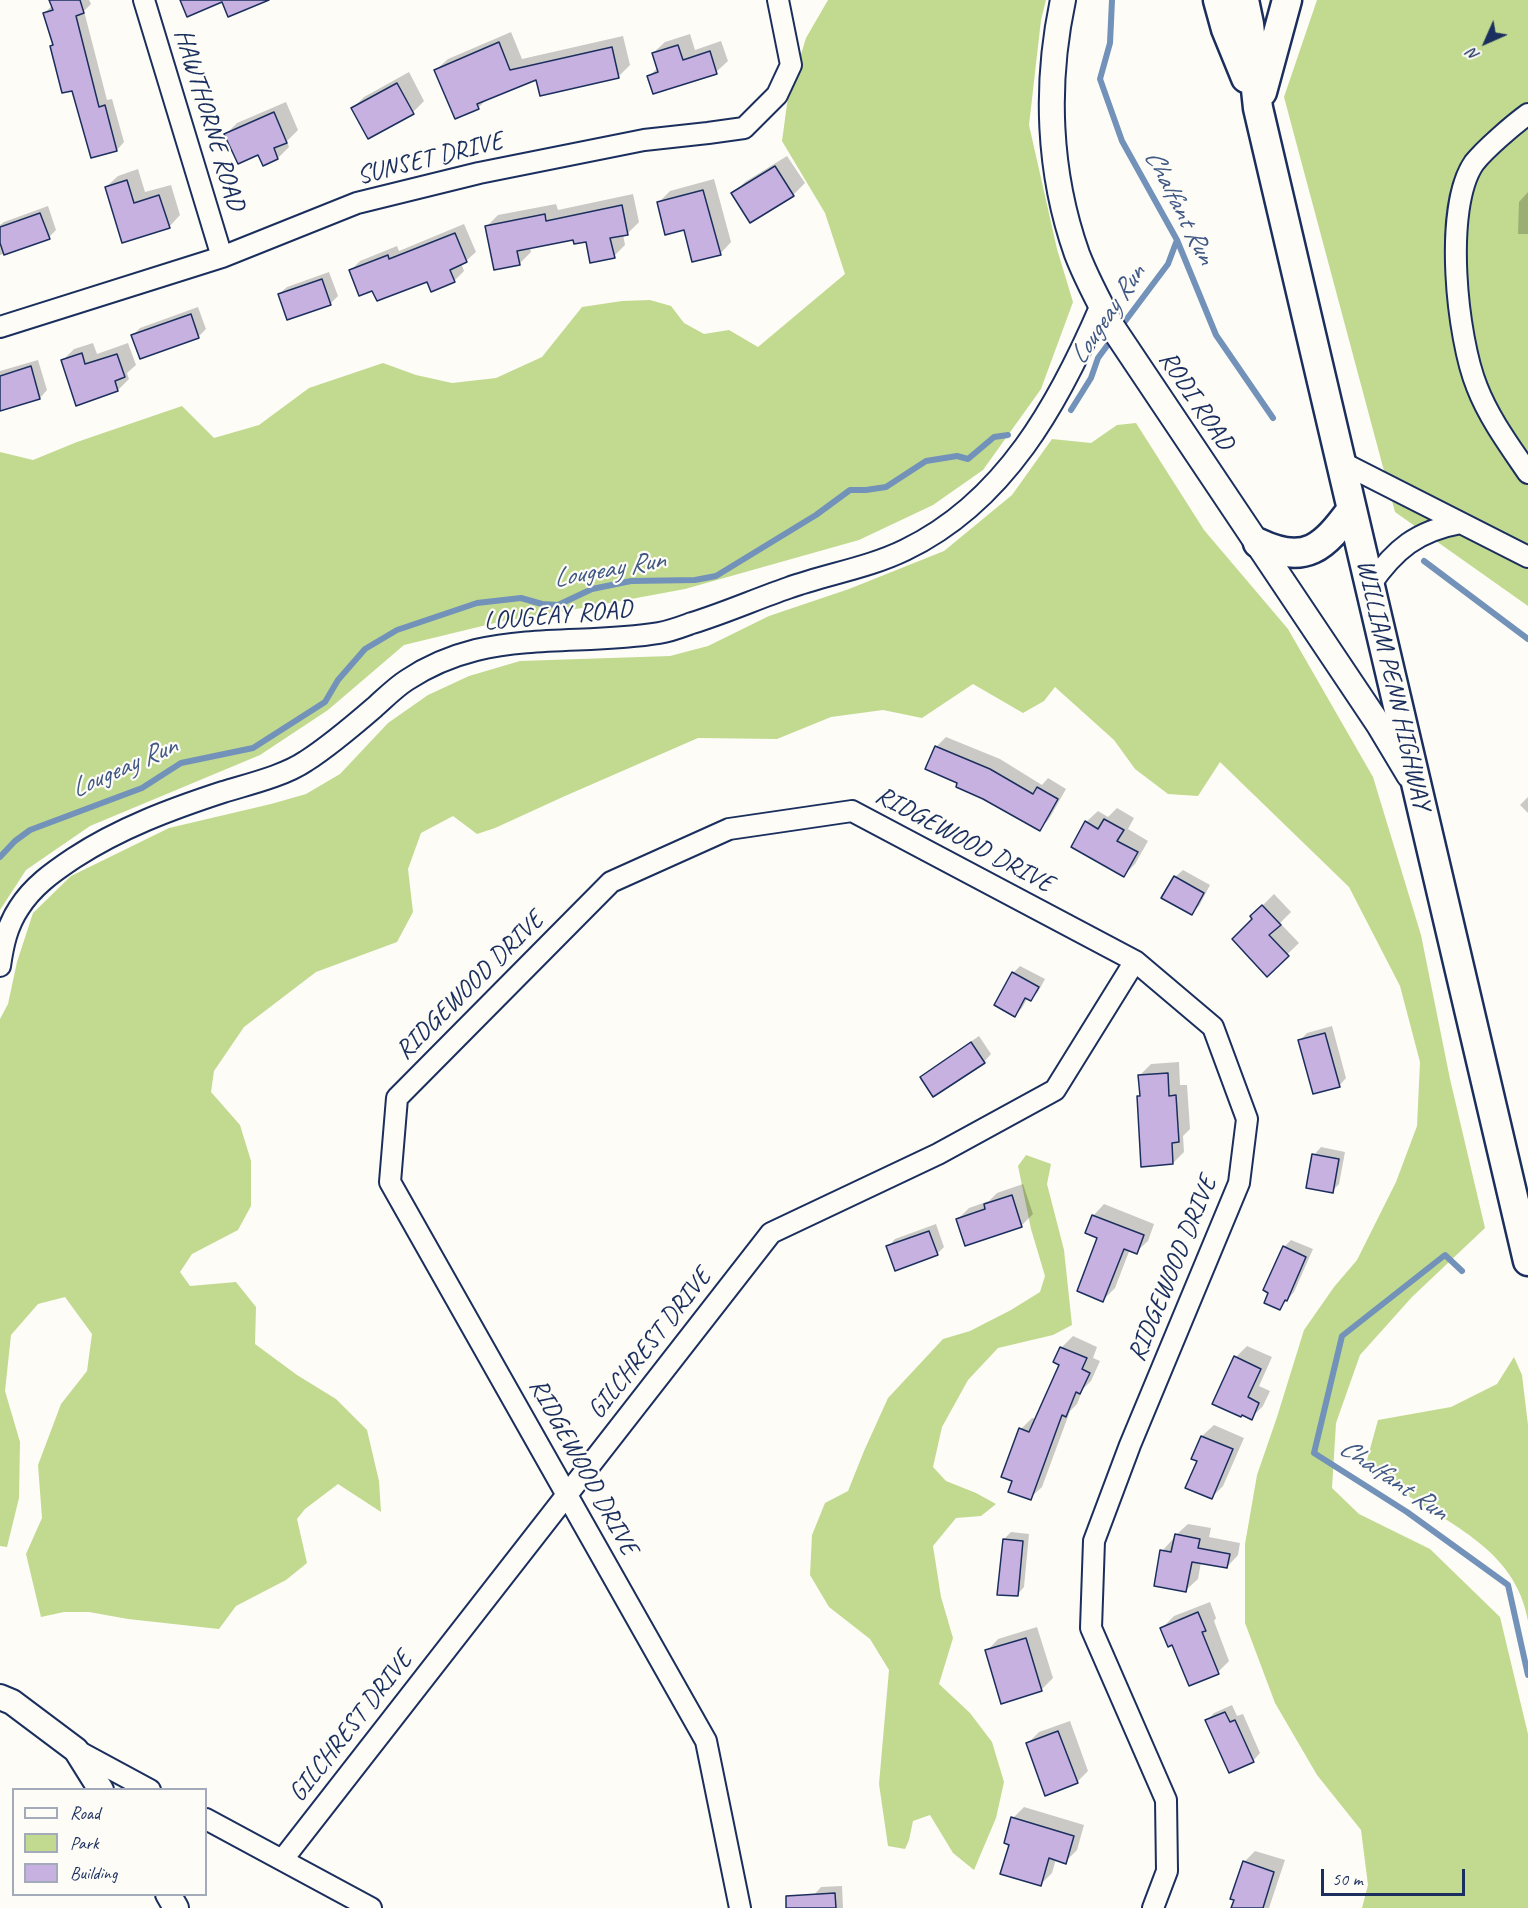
<!DOCTYPE html>
<html>
<head>
<meta charset="utf-8">
<style>
	body { margin:0 }
	#map { position:relative; width:1528px; height:1908px; overflow:hidden; background:#fdfcf7; font-family:Caveat,sans-serif }
	canvas { display:block }
	.legend { position:absolute; left:12px; top:1788px; width:195px; height:108px; box-sizing:border-box; background:#fdfcf7; border:2px solid #a3aaba; margin:0; padding:8px 10px; list-style:none; font-size:18px; color:#1b2f5e }
	.legend li { display:flex; align-items:center; gap:12px; height:30px }
	.legend b { width:30px; border:2px solid #a3aaba }
	.north { position:absolute; left:1456px; top:12px; width:60px; height:60px; -webkit-text-stroke:4px #fdfcf7; paint-order:stroke; rotate:225deg; font-size:16px; font-weight:700; line-height:24px; text-align:center; color:#1b2f5e }
	.north::after { content:''; display:block; margin:auto; width:21px; height:27px; background:#1b2f5e; clip-path:polygon(50% 0,100% 100%,50% 72%,0 100%) }
	.scale { position:absolute; left:1321px; top:1869px; width:144px; height:27px; box-sizing:border-box; border:3px solid #1b2f5e; border-top:0; padding-left:8px; font-size:18px; line-height:21px; white-space:nowrap; color:#1b2f5e; -webkit-text-stroke:4px #fdfcf7; paint-order:stroke }
</style>
</head>
<body>
<div id="map">
<canvas width="1528" height="1908"></canvas>
<ul class="legend">
<li><b style="height:8px;background:#fdfcf7"></b>Road</li>
<li><b style="height:16px;background:#c2da90"></b>Park</li>
<li><b style="height:16px;background:#c6b1e0"></b>Building</li>
</ul>
<div class="north">N</div>
<div class="scale">50 m</div>
</div>
<script>
const ctx = document.querySelector('canvas').getContext('2d');
ctx.lineJoin = 'round';
function fill(path, color) { ctx.fillStyle = color; ctx.fill(path, 'evenodd'); }
function stroke(path, color, width, dash) { ctx.strokeStyle = color; ctx.lineWidth = width; ctx.lineCap = dash ? 'butt' : 'round'; ctx.setLineDash(dash || []); ctx.stroke(path); }
function label(font, color, halo, rows, align = 'center') {
  ctx.font = font + ' Caveat,sans-serif'; ctx.lineWidth = 4.5; ctx.setLineDash([]); ctx.textBaseline = 'middle'; ctx.strokeStyle = halo; ctx.fillStyle = color; for (const [text, x, y, turn = 0] of rows) {
    ctx.save(); ctx.translate(x, y); ctx.rotate((+turn || 0) * Math.PI / 180); ctx.textAlign = isNaN(turn) ? turn : align; if (halo) ctx.strokeText(text, 0, 0); ctx.fillText(text, 0, 0); ctx.restore();
  }
}
fill(new Path2D(`
	M828 0H1046L1041 20 1029 125 1057 249 1073 302 1041 389 983 470 933 505 859 540 685 589 588 607 503 621 404 645 328 710 260 755 90 826 26 870 0 910V452L33 460 77 442 182 406 214 438 259 425 309 388 383 363 416 375 452 383 496 378 542 357 582 307 622 301 650 300 671 306 684 323 704 334 729 330 758 347 845 274 825 213 782 141 788 97 806 38Z
	M1317 0H1528V606L1395 512 1284 97Z
	M1136 423 1204 530 1288 629 1373 777 1421 935 1450 1079 1485 1228 1412 1297 1360 1355 1336 1423 1332 1488 1359 1514 1430 1549 1500 1617 1528 1734V1908H1362L1368 1885 1361 1830 1317 1775 1275 1703 1245 1623V1544L1257 1475 1277 1417 1304 1330 1334 1287 1357 1260 1396 1182 1417 1126 1420 1062 1400 986 1349 887 1220 762 1198 796 1168 794 1135 769 1114 740 1055 687 1044 701 1023 713 973 684 922 718 883 710 831 717 777 739 698 738 565 796 495 828 477 834 453 816 421 833 408 869 413 912 397 942 316 972 244 1027 214 1071 211 1092 240 1125 251 1161V1206L238 1230 192 1254 180 1272 190 1286 236 1282 256 1307 255 1344 297 1375 336 1399 367 1430 379 1481 381 1512 338 1484 305 1509 297 1519 307 1563 286 1580 236 1606 219 1629 128 1619 89 1612H64L41 1617 26 1554 42 1518 38 1465 61 1404 87 1371 92 1334 65 1297 38 1304 11 1335 5 1391 20 1442 19 1498 7 1547 0 1546V1019L8 1004 17 962 33 913 71 876 169 828 271 804 306 794 340 774 388 723 428 695 469 676 520 661 670 656 708 646 769 616 849 589 944 551 1012 495 1052 439 1091 443 1117 425Z
	M1026 1155 1051 1164 1047 1184 1064 1250 1072 1325 1053 1335 998 1348 968 1380 942 1427 933 1467 946 1481 976 1493 996 1504 981 1516 956 1518 933 1546 941 1597 953 1638 939 1684 970 1713 992 1742 1004 1782 996 1818 974 1870 953 1853 930 1815 913 1821 909 1840 905 1849 888 1846 879 1784 889 1670 870 1639 829 1607 810 1575 812 1535 825 1503 848 1491 864 1451 888 1398 943 1339 970 1331 1011 1310 1040 1292 1045 1276 1031 1229 1018 1166Z
	M1514 1357 1522 1375 1528 1425V1621C1516 1547 1443 1522 1389 1483 1381 1477 1374 1467 1367 1460L1378 1420 1451 1407 1497 1384Z`), '#c2da90');
fill(new Path2D(`
	M51 0H89L91 4 84 11 107 100 112 99 124 142 117 150 73 89 51 46 54 43 44 13 53 5Z
	M511 32 522 59 623 36 630 65 618 77 537 78 488 98 478 108 436 70 448 59Z
	M690 34 695 50 721 41 728 61 716 72 649 77 658 67 653 53 665 42Z
	M409 72 424 101 413 112 353 108 364 97Z
	M286 102 298 130 287 141 289 147 278 158 259 153 226 134 237 123Z
	M787 156 805 183 793 195 751 221 733 194 745 182Z
	M138 169 145 192 171 185 180 215 169 227 106 187 118 176Z
	M714 179 731 242 720 254 685 228 658 203 670 191Z
	M1528 192V234H1518L1519 202Z
	M633 194 639 222 628 233 623 234 625 245 614 256 587 240 574 238 530 247 531 252 519 264 487 226 498 215 556 204 558 210Z
	M48 206 56 230 49 237 0 255V225L4 222Z
	M464 224 476 252 466 261 461 263 464 271 455 280 431 290 427 280 373 289 351 270 360 261 397 246 399 251Z
	M329 272 338 296 330 304 279 294 287 287Z
	M198 307 206 329 199 336 140 357 133 335 140 328Z
	M93 343 97 354 128 343 136 365 127 373 129 379 118 390 62 361 74 349Z
	M38 360 47 390 40 398 0 410V371Z
	M946 737 1000 759 1042 785 1048 778 1066 789 1049 819 1040 829 959 782 927 768 937 746Z
	M1528 797V813L1520 805Z
	M1117 808 1134 818 1128 829 1148 841 1135 864 1124 875 1086 822 1098 811 1108 817Z
	M1183 870 1210 885 1199 906 1192 913 1175 877Z
	M1274 894 1291 912 1280 923 1299 943 1267 974 1254 919 1252 916Z
	M1020 966 1045 979 1038 992 1031 999 1028 997 1022 1008 1015 1015 1013 973Z
	M1332 1026 1346 1078 1339 1086 1299 1041 1307 1033Z
	M979 1036 991 1054 984 1062 922 1077 929 1070Z
	M1179 1062 1180 1085H1187L1190 1129 1183 1136 1184 1152 1173 1163 1138 1097 1141 1094 1140 1075 1151 1064Z
	M1321 1147 1345 1152 1339 1184 1332 1191 1314 1155Z
	M1023 1184 1033 1214 1021 1226 958 1219 969 1208 989 1201 997 1193Z
	M1104 1204 1154 1224 1148 1241 1136 1252 1130 1249 1115 1288 1103 1300 1099 1237 1093 1216Z
	M936 1224 944 1247 937 1254 888 1247 895 1239Z
	M1291 1240 1313 1249 1294 1292 1280 1308 1284 1247Z
	M1073 1336 1097 1347 1093 1358 1100 1361 1091 1381 1083 1389 1077 1404 1070 1411 1042 1487 1030 1498 1014 1480 1021 1429 1032 1418 1037 1419 1060 1364 1061 1348Z
	M1247 1346 1272 1357 1259 1386 1270 1391 1263 1406 1251 1418 1236 1357Z
	M1214 1425 1244 1438 1223 1486 1211 1498 1199 1460 1193 1458 1202 1436Z
	M1188 1524 1211 1528 1209 1537 1240 1543 1238 1555 1227 1567 1201 1562 1198 1579 1186 1590 1162 1551 1173 1539 1175 1540 1176 1535Z
	M1011 1532 1029 1534 1024 1587 1017 1595 1004 1539Z
	M1210 1602 1216 1618 1214 1621 1229 1661 1218 1672 1173 1643 1162 1628 1174 1616Z
	M1037 1627 1053 1678 1041 1690 987 1651 998 1639Z
	M1232 1705 1237 1716 1243 1714 1260 1753 1253 1761 1207 1721 1214 1713Z
	M1070 1721 1088 1771 1077 1782 1027 1744 1039 1732Z
	M1024 1807 1084 1825 1077 1850 1065 1862 1056 1859 1052 1873 1041 1884 1011 1844 1013 1818Z
	M1255 1851 1285 1860 1269 1908H1233L1244 1862Z
	M842 1886 843 1908H814V1895L821 1887Z`), '#0003');
stroke(new Path2D(`
	M1112 0 1110 43 1100 79 1122 141 1177 240 1216 335 1273 418
	M1120 328 1168 264 1177 240
	M1071 410 1091 378 1098 358 1112 339
	M1424 561 1528 639
	M0 857 15 841 30 830 142 788 181 763 253 748 325 702 338 680 365 649 397 630 477 603 521 598 542 604 558 605 592 589 631 581 695 580 716 576 816 515 850 490H866L886 487 926 461 957 456 968 459 994 437 1008 435
	M1462 1271 1445 1255 1342 1336 1314 1453 1407 1512 1508 1585 1528 1675`), '#7292b9', 6);
const building = new Path2D(`
	M49 0H80L84 13 76 16 99 107 105 105 117 151 91 158 72 91 62 93 50 46 53 45 43 13 53 10Z
	M180 0H269L228 17 222 2 187 17Z
	M499 42 510 70 612 47 619 78 540 96 536 80 477 104 479 109 455 119 434 70Z
	M678 45 683 60 710 51 717 74 653 94 647 76 658 72 652 53Z
	M397 83 414 114 368 139 351 108Z
	M274 112 287 143 274 148 278 159 263 166 258 155 238 164 224 134Z
	M775 166 794 196 750 223 731 193Z
	M127 180 134 203 159 195 170 228 122 243 105 187Z
	M703 190 721 255 692 262 684 230 665 235 657 202Z
	M622 205 628 235 610 238 615 258 590 263 586 242 574 244 573 240 517 251 520 265 494 270 485 226 545 214 546 221Z
	M40 213 50 239 4 255 0 243V227Z
	M455 233 467 262 450 270 455 282 431 292 427 282 377 301 372 291 359 296 349 270 388 255 389 259Z
	M322 279 331 305 287 320 278 294Z
	M191 314 199 338 140 359 131 335Z
	M82 353 85 364 117 354 125 377 115 381 118 391 76 406 61 360Z
	M31 366 40 399 0 411V376Z
	M935 746 990 769 1033 794 1037 787 1058 799 1040 831 983 799 956 787 957 783 925 769Z
	M1104 819 1124 830 1117 841 1138 852 1124 877 1071 847 1085 821 1098 829Z
	M1174 876 1204 893 1192 915 1161 898Z
	M1262 905 1281 925 1269 935 1289 956 1267 977 1232 939 1252 919 1250 916Z
	M1012 972 1039 987 1031 1001 1025 998 1015 1017 994 1005Z
	M1325 1033 1340 1087 1313 1094 1298 1040Z
	M971 1042 985 1063 933 1097 920 1077Z
	M1168 1073 1169 1096 1176 1095 1179 1142 1172 1143 1173 1164 1141 1167 1137 1096H1140L1138 1075Z
	M1312 1154 1339 1159 1333 1193 1306 1188Z
	M1012 1195 1022 1227 965 1246 956 1219 985 1209 984 1204Z
	M1092 1215 1144 1235 1137 1254 1124 1249 1103 1302 1077 1291 1097 1238 1085 1233Z
	M929 1231 938 1255 895 1271 886 1246Z
	M1283 1246 1306 1257 1287 1301 1285 1300 1280 1310 1264 1303 1268 1293 1263 1290Z
	M1060 1347 1087 1358 1082 1369 1090 1373 1080 1394 1076 1392 1066 1417 1062 1415 1031 1500 1008 1492 1012 1481 1001 1477 1019 1428 1029 1432 1059 1365 1053 1362Z
	M1234 1356 1261 1369 1248 1397 1259 1403 1252 1420 1242 1415 1241 1417 1212 1404Z
	M1201 1436 1233 1449 1212 1499 1185 1488 1197 1461 1191 1459Z
	M1175 1534 1200 1539 1198 1548 1230 1554 1227 1568 1192 1562 1186 1592 1154 1586 1160 1550 1171 1552Z
	M1003 1539 1023 1541 1018 1596 997 1595Z
	M1198 1612 1206 1631 1202 1632 1219 1674 1189 1686 1172 1645 1168 1647 1160 1628Z
	M1026 1638 1042 1691 1001 1704 985 1650Z
	M1225 1712 1230 1722 1235 1720 1254 1762 1229 1773 1205 1720Z
	M1058 1731 1078 1783 1045 1796 1026 1743Z
	M1011 1817 1074 1836 1066 1864 1049 1858 1041 1886 1000 1874 1009 1845 1004 1843Z
	M1243 1861 1274 1872 1263 1908H1231L1234 1900 1230 1899Z
	M835 1893 836 1908H786V1896Z`);
fill(building, '#c6b1e0');
stroke(building, '#1b2f5e', 1.5);
const minor = new Path2D(`
	M144 0 222 257
	M1528 114C1513 125 1485 149 1474 163 1443 208 1457 338 1477 387 1489 418 1509 445 1528 473
	M0 327 222 257 357 203 479 173 644 140 708 133 744 128 777 95 791 65 778 0
	M1341 462 1528 557
	M1370 585C1395 549 1417 531 1461 523
	M0 966C3 945 7 926 19 908 33 886 53 872 74 858 120 828 171 809 223 792 249 784 284 776 306 761 331 745 354 725 376 706 386 697 396 687 407 680 428 666 452 656 476 650 536 636 599 643 659 633 671 631 681 627 692 623 725 613 756 599 788 588 827 574 868 568 905 550 1005 502 1059 403 1101 305
	M76 1750 150 1790
	M206 1819 371 1908
	M283 1859 771 1233 938 1154 1055 1090 1135 961
	M740 1908 706 1741 390 1182 397 1098 611 882 729 829 852 811 1135 961 1213 1027 1247 1119 1239 1183 1130 1445 1094 1541 1091 1628 1166 1800 1167 1871 1153 1908`);
const major = new Path2D(`
	M1063 0C1045 84 1048 172 1077 254 1087 280 1100 304 1113 328L1379 725 1409 775
	M0 1697 12 1702 76 1750 101 1790
	M168 1894 176 1908`);
const highway = new Path2D(`
	M1218 0 1226 29 1246 78
	M1244 0 1249 24 1258 108 1528 1261
	M1262 92 1287 0
	M1258 543C1306 566 1324 547 1352 509`);
stroke(minor, '#1b2f5e', 24);
stroke(major, '#1b2f5e', 28);
stroke(highway, '#1b2f5e', 33);
stroke(minor, '#fdfcf7', 20);
stroke(major, '#fdfcf7', 24);
stroke(highway, '#fdfcf7', 28);
label('26px', '#1b2f5e', '#fdfcf7', [
	["HAWTHORNE ROAD",209,120,73],
	["SUNSET DRIVE",430,159,-14],
	["RODI ROAD",1196,401,56],
	["LOUGEAY ROAD",558,616,-5],
	["WILLIAM PENN HIGHWAY",1393,685,77],
	["RIDGEWOOD DRIVE",964,840,28],
	["RIDGEWOOD DRIVE",470,986,-45],
	["RIDGEWOOD DRIVE",1173,1269,-68],
	["GILCHREST DRIVE",650,1344,-52],
	["RIDGEWOOD DRIVE",583,1467,61],
	["GILCHREST DRIVE",351,1727,-52]
]);
label('italic 27px', '#3f5884', '#fdfcf7', [
	["Chalfant Run",1179,207,63],
	["Lougeay Run",1108,315,-56],
	["Lougeay Run",609,570,-10],
	["Lougeay Run",124,768,-24],
	["Chalfant Run",1393,1480,34]
]);
</script>
</body>
</html>
